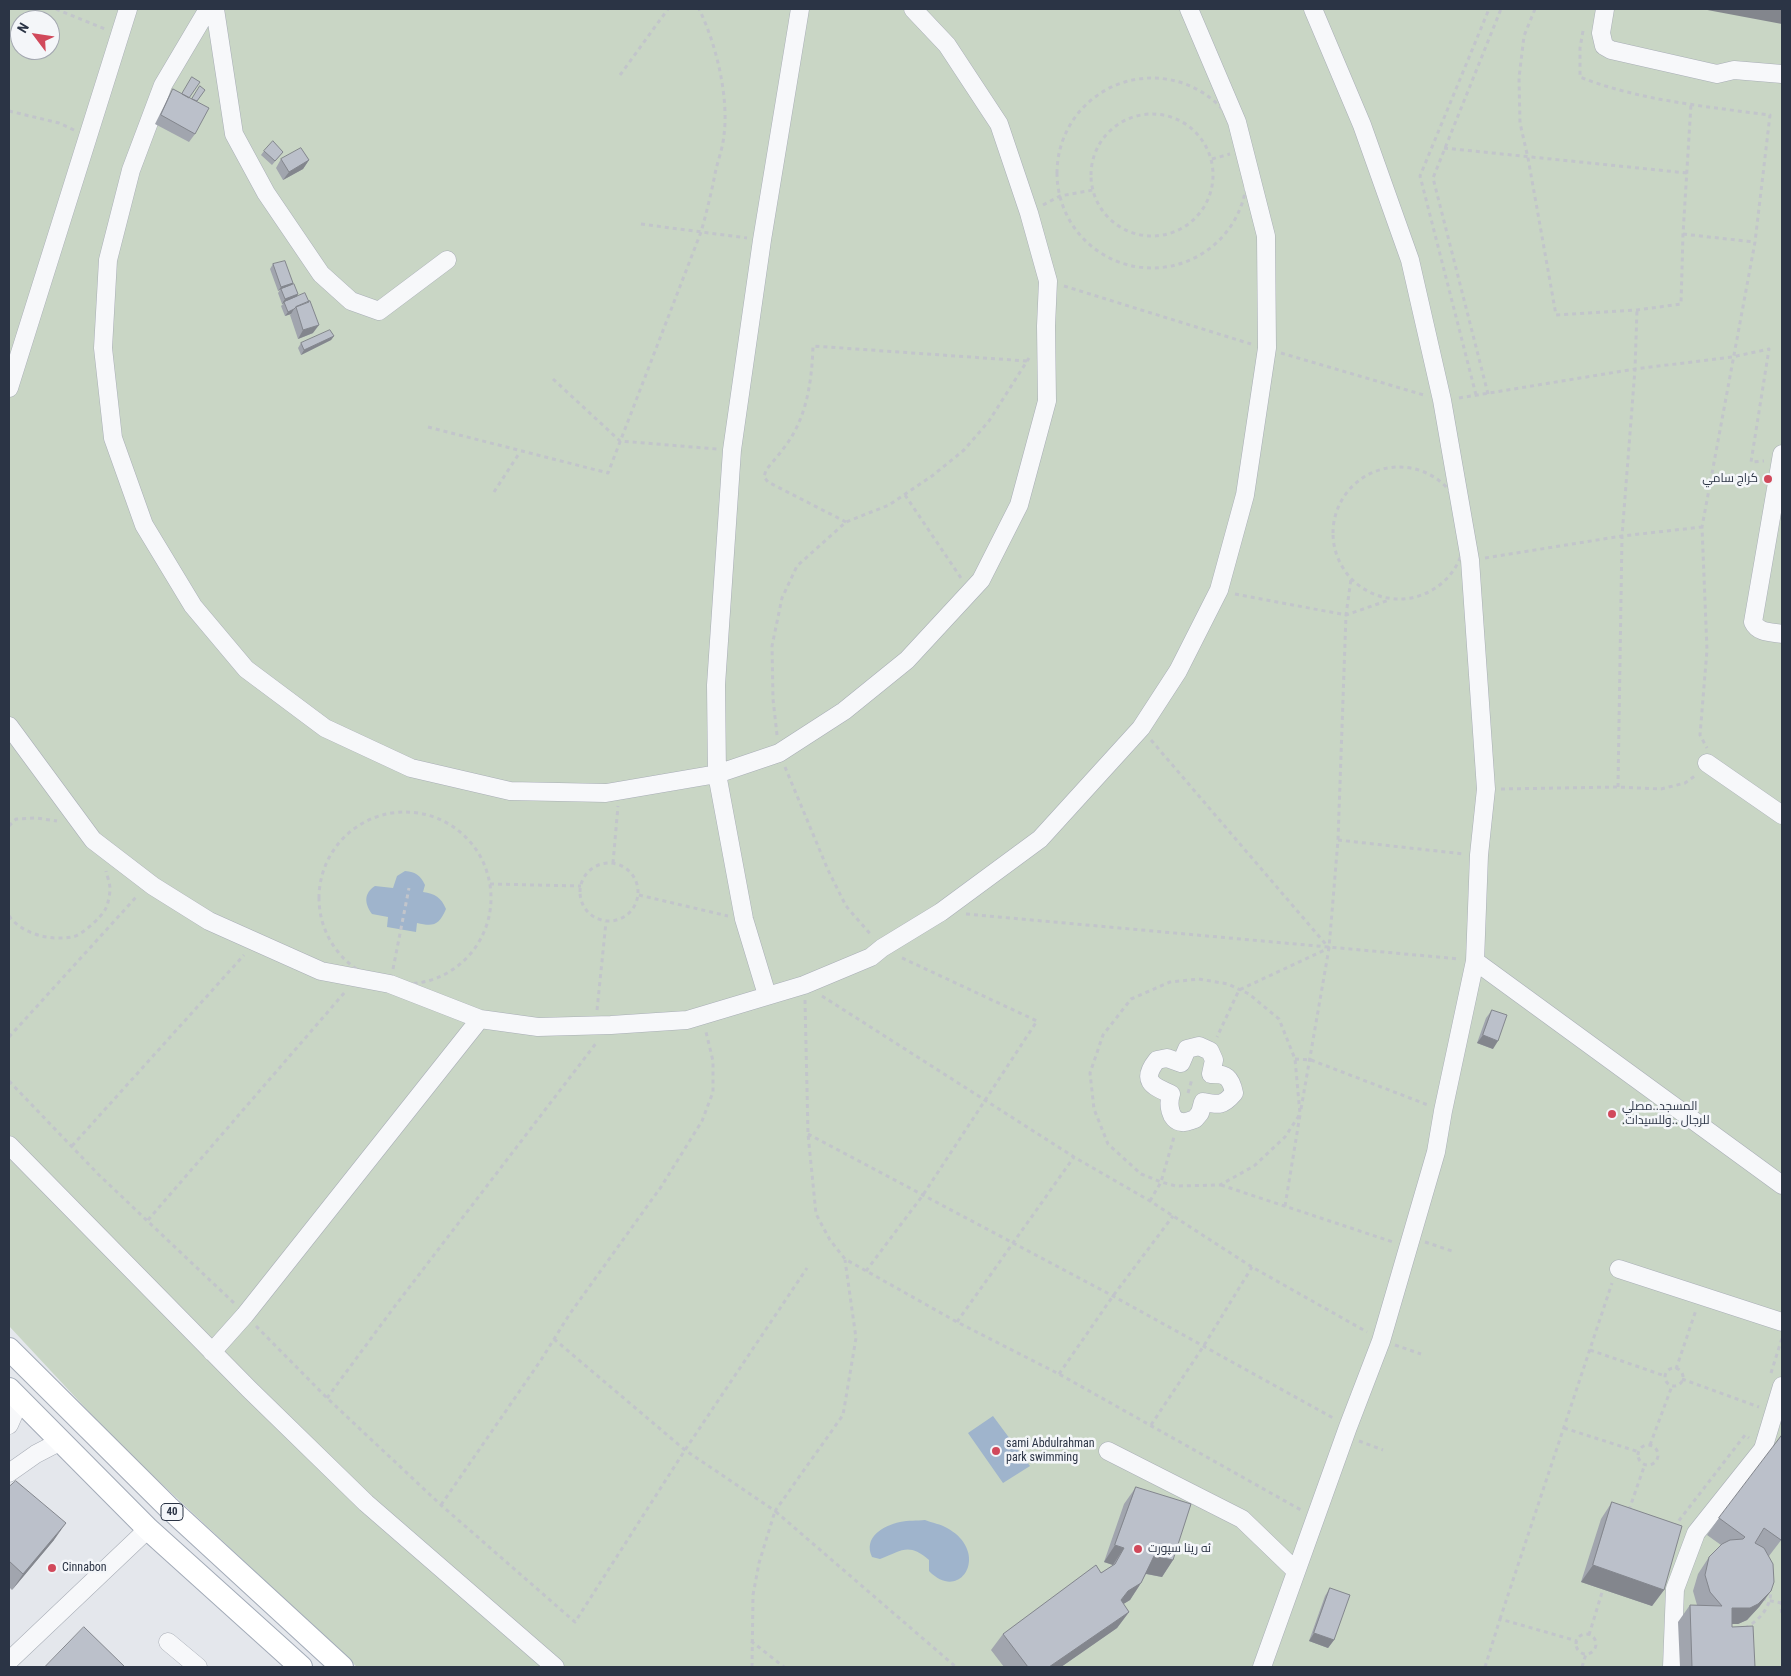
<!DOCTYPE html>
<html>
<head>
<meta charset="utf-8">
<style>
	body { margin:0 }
	#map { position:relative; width:1791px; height:1676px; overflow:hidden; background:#e4e7ec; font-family:"Roboto Condensed",sans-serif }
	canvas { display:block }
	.frame { position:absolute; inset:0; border:10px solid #2b3445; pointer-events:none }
	.north { position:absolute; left:10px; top:10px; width:50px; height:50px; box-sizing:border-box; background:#f4f6f9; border:1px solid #a4a8b1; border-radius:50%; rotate:301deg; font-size:14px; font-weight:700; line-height:20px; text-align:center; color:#2b3445 }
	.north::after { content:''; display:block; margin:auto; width:18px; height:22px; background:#d1495b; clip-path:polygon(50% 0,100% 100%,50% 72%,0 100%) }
</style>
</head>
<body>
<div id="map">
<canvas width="1791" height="1676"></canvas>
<div class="frame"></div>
<div class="north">N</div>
</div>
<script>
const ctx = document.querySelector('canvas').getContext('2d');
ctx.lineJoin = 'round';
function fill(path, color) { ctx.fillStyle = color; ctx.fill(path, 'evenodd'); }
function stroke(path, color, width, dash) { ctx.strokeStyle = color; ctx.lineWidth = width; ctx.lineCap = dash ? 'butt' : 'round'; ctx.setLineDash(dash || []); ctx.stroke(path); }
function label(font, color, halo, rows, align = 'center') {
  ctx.font = font + ' "Roboto Condensed",Cairo,sans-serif'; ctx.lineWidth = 5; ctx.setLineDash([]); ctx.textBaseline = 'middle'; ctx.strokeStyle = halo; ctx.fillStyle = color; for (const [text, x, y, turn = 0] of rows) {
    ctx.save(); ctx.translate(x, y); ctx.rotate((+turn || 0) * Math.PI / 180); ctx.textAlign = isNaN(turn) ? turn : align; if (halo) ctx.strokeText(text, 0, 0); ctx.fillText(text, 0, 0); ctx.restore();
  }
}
fill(new Path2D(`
	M9 9H1782V1667H357L118 1443 9 1326ZM20 20H50V50H20Z`), '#c9d6c5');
fill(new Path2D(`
	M405 871C416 872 420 875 425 885L423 892C435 894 441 897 446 909 439 925 434 927 417 923L416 932 387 927 388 917 372 914C364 903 364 893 375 886L393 888 397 876Z
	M993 1416 1030 1466 1003 1483 968 1433Z
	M925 1520C932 1523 941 1524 947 1528 991 1552 961 1604 929 1571V1560C908 1542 902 1551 880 1559L872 1557C863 1537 883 1526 900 1522 908 1520 917 1521 925 1520Z`), '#9fb4cc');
const minor = new Path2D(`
	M208 9 163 85 131 170 108 260 103 348 113 438 144 525 193 606 246 669 325 728 411 768 510 791 606 793 717 774 779 753 844 711 907 660 981 580 1019 505 1047 401 1046 326 1048 281 1029 213 999 124 947 45 913 9
	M215 9 234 134 266 193 321 274 351 301 379 311 447 260
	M1605 9 1601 33 1604 46 1611 50 1717 74 1734 70 1782 74
	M9 388 128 9
	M1782 454 1753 622C1758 633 1771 632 1782 634
	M9 726 93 840 153 886 209 921 321 971 390 984 480 1019 538 1027 611 1025 687 1020 804 985 871 957 882 948 941 912 1040 839 1141 728 1178 671 1219 590 1245 495 1267 348 1266 236 1237 122 1189 9
	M1707 763 1782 815
	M1475 961 1782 1185
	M767 995 744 919 717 774 716 685 732 450 762 240 800 9
	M1199 1046 1210 1051 1214 1060 1211 1074C1226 1073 1231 1078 1234 1093 1223 1106 1219 1105 1203 1102L1200 1113 1195 1119C1191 1120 1186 1123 1182 1122 1169 1121 1168 1103 1171 1094 1151 1086 1141 1080 1157 1060L1167 1058 1181 1063 1187 1049Z
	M9 1145 249 1389 366 1503 555 1667
	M1619 1269 1782 1322
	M212 1352 245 1315 480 1019
	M9 1425 16 1409 18 1399
	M1108 1451 1242 1519 1296 1571
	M9 1473 36 1454 61 1441
	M168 1642 198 1667
	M9 1661 148 1529
	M1262 1667 1348 1427 1381 1341 1436 1152 1443 1111 1475 961 1479 855 1486 789 1470 560 1442 400 1410 260 1362 125 1313 9
	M1672 1667 1675 1589 1696 1533 1763 1449 1782 1386`);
const major = new Path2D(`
	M9 1349 168 1507 342 1667
	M9 1389 148 1529 301 1667`);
stroke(minor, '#a9aeb7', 19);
stroke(major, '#a3abb8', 24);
stroke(new Path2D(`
	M56 9 105 29
	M1535 9 1524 36 1519 78 1520 123 1528 158 1556 315 1637 310 1681 304 1683 234 1691 104
	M1583 31 1580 48V77C1637 100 1709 107 1770 115L1755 242 1702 527 1707 650 1700 735 1707 748
	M620 75 668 9
	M1057 173a95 95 0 1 1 190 0a95 95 0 1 1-190 0Z
	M9 111 59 123 74 130
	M1091 175a61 61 0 1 1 122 0a61 61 0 1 1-122 0Z
	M1444 148 1687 173
	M1212 159 1230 154
	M1043 205 1060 196 1093 190
	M641 224 747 238
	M1683 234 1754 242
	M1064 286 1251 344
	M1281 353 1424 395
	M553 379 620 441 717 449
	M1488 394 1433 178 1501 9
	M1476 395 1420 176 1489 9
	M1459 398 1635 369 1732 357 1769 349 1751 462 1764 461
	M428 427 608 473 701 232C707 211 712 190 716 169 719 158 723 146 724 135 729 97 716 43 699 9
	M1333 533a66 66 0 1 1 132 0a66 66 0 1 1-132 0Z
	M494 492 520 452
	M905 495 961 578
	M846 522 768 482 764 477 766 470C775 459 785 448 792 436 808 409 812 377 813 346L1027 361
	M1485 558 1622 536 1702 527
	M1235 594 1346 615 1389 600
	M777 735 773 699 772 646 782 598 797 566 846 522 889 505 932 476 964 450 989 421 1029 358
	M1151 740 1329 948 1239 990 1217 1037
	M785 767 828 870 846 906 872 936
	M1618 787 1622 536 1635 369 1637 310
	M1501 789 1618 787 1661 789 1685 783 1696 775
	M319 898a86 86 0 1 1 172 0a86 86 0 1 1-172 0Z
	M9 826 16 819 36 818 57 821
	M1338 840 1464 854
	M580 892a29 29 0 1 1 58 0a29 29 0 1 1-58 0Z
	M613 863 618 806
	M490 884 581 886
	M639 895 728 916
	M966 914 1460 959
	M9 916C22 934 50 941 72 937 81 936 102 917 106 908 108 904 110 894 110 889 110 883 107 876 106 871
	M393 969 409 888
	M1199 979 1228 984 1249 994 1279 1019 1295 1059 1300 1114 1285 1137 1254 1166 1220 1185 1176 1186 1161 1182 1141 1174 1108 1144 1094 1109 1090 1073 1103 1035 1131 999 1170 982Z
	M822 996 1074 1157 1150 1201 1252 1267 1367 1332
	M805 1000 808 1134 816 1214 830 1240 845 1259 957 1322 1059 1374 1301 1510
	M597 1010 606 922
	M9 1037 138 895
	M1295 1059 1311 1060 1428 1105
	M9 1081 98 1174 234 1303
	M1188 1093 1192 1079
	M1301 1109 1329 948 1338 840 1346 615 1351 579
	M808 1134 1113 1296 1335 1419
	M72 1146 244 955
	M1221 1185 1393 1242
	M1150 1201 1161 1182 1174 1137
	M1285 1206 1300 1115
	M148 1220 345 992
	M1425 1242 1455 1252
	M866 1271 923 1195 1037 1021 900 957
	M957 1322 1074 1157
	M256 1326 327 1398 441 1505 575 1622 685 1450 807 1268
	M554 1339 685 1450 775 1511 843 1415 856 1338 845 1260
	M1395 1345 1421 1354
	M1590 1350 1665 1376
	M1665 1377a9 9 0 1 1 18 0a9 9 0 1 1-18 0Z
	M1676 1369 1696 1310
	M1771 1373 1782 1338
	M1059 1374 1113 1296 1173 1216
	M1682 1379 1759 1407
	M327 1398 395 1306 597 1042
	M1151 1425 1203 1347 1252 1267
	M1564 1428 1639 1452
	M1359 1441 1383 1450
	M1650 1445 1672 1386
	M1638 1455a10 10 0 1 1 20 0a10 10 0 1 1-20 0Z
	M441 1505 541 1360 569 1315 661 1187 702 1121 713 1092V1061L706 1032
	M1629 1510 1645 1464
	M1674 1527 1745 1435 1749 1438
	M1762 1599 1781 1603
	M1782 1601 1781 1608 1782 1614
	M1500 1619 1612 1283
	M1745 1628C1761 1620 1774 1603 1770 1585
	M1576 1644a10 10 0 1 1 20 0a10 10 0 1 1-20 0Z
	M1589 1635 1603 1589
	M751 1641 784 1667
	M752 1667 753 1595 759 1563 775 1511 956 1667
	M1485 1667 1500 1619 1577 1641
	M1582 1667 1586 1654`), '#c2c5cb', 3, [4, 4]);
stroke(minor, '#f7f8fa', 18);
stroke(major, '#fff', 22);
fill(new Path2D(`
	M173 89 196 102 195 134 189 142 155 124 168 98Z
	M264 151 283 152 272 165 261 155Z
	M281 159 309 160 303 169 283 180 276 168Z
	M273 264 293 283 292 285 313 333 298 339 290 315 291 314 285 316 281 306 284 303 282 304 278 293 280 290 278 291 270 269Z
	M334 336 331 340 301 355 298 348 301 343Z
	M1492 1010 1493 1049 1477 1043 1486 1018Z
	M1782 1435V1539L1769 1556 1771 1591 1759 1607 1747 1620 1738 1624H1732V1627L1755 1667H1680L1678 1622 1690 1605H1697L1693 1591 1698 1574 1709 1557 1721 1545 1707 1535 1719 1518Z
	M9 1487 54 1540 12 1590 9 1587Z
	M1136 1487 1173 1560 1162 1577 1146 1574 1141 1583 1130 1600 1123 1604 1129 1612 1117 1628 1061 1667H1004L991 1650 1003 1634 1112 1566 1113 1565 1104 1562 1124 1504Z
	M1612 1502 1664 1590 1652 1606 1581 1582 1601 1519Z
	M1330 1588 1334 1640 1328 1648 1309 1641 1325 1596Z`), '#a1a5ae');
fill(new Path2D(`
	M1702 9H1782V24Z
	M309 160 303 169 283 180 289 172Z
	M293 283 290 287 281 289 278 291 281 287Z
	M298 294 296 299 282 304 285 299Z
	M294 309 291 314 285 316 288 312Z
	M319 325 313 333 298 339 303 330Z
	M334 336 331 340 301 355 304 350Z
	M1483 1035 1498 1041 1493 1049 1477 1043Z
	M66 1523 54 1540 12 1590 23 1574Z
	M1115 1545 1124 1548 1113 1565 1104 1562Z
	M1154 1556 1173 1560 1162 1577 1142 1573Z
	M1593 1565 1664 1590 1652 1606 1581 1582Z
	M1141 1583 1130 1600 1117 1608 1121 1600 1128 1591Z
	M1771 1591 1759 1607 1747 1620 1738 1624H1720L1732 1608Z
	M1129 1612 1117 1628 1061 1667H1049Z
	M1314 1633 1334 1640 1328 1648 1309 1641Z`), '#83868d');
const building = new Path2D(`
	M192 77 200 82 189 98 182 94Z
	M200 86 205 90 197 101 192 99Z
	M173 89 209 108 195 134 161 115Z
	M273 141 283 152 275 161 264 151Z
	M301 148 309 160 289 172 281 159Z
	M285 261 293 283 281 287 273 264Z
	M294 284 298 294 285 299 281 289Z
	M305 293 309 302 296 307 294 309 288 312 284 302Z
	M310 301 319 325 303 330 296 307Z
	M330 330 334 336 304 350 301 343Z
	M1492 1010 1507 1015 1498 1041 1483 1035Z
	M1782 1435V1538L1781 1540 1764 1528 1755 1543 1764 1548 1773 1564 1774 1582 1771 1591 1758 1604 1750 1608H1732V1627L1753 1626 1755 1667H1692L1690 1605 1722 1606 1710 1592 1705 1575 1709 1557 1722 1544 1730 1540 1743 1539 1745 1537 1719 1518Z
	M16 1481 66 1523 23 1574 9 1561V1487Z
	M1136 1487 1191 1504 1173 1560 1154 1556 1141 1583 1128 1591 1121 1600 1129 1612 1049 1667H1028L1003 1634 1096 1565 1101 1573 1115 1564 1124 1548 1115 1545Z
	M1612 1502 1682 1526 1664 1590 1593 1565Z
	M1330 1588 1350 1595 1334 1640 1314 1633Z
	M84 1627 125 1667H45Z`);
fill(building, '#bbc0ca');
stroke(building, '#83868d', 1);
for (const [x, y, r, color] of [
	[1768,479,5,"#d1495b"],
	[1612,1114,5,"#d1495b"],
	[996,1451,5,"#d1495b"],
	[1138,1549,5,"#d1495b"],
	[52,1568,5,"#d1495b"]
]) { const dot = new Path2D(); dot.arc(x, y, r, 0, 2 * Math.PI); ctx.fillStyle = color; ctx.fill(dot); stroke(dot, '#f4f6f9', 2); }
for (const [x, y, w] of [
	[172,1512,22]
]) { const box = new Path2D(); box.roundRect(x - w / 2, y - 8.5, w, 17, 4); ctx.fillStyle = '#f4f6f9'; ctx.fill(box); stroke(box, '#2b3445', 1); }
label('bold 11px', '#2b3445', null, [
	["40",172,1512]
]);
label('12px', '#2b3445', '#f4f6f9', [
	["کراج سامي",1758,479,"right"],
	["المسجد..مصلي",1622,1107],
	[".للرجال ..وللسيدات",1622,1121],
	["sami Abdulrahman",1006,1444],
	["park swimming",1006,1458],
	["ئه رينا سپورت",1148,1549],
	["Cinnabon",62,1568]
], 'left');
</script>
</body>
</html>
